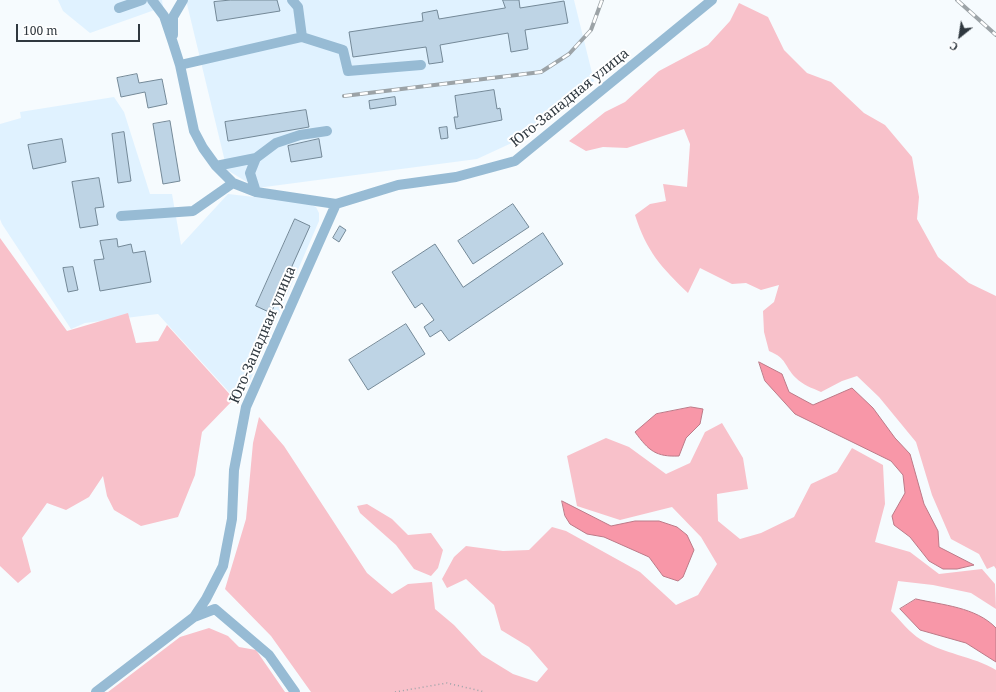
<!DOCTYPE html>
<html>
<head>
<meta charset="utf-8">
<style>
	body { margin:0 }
	#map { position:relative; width:996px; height:692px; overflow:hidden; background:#f6fbfe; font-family:"Noto Serif",serif }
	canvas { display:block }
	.north { position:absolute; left:940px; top:16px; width:40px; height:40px; -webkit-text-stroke:3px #fff; paint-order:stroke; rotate:210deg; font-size:11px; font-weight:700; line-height:16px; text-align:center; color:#2f383f }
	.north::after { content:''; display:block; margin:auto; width:14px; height:18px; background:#2f383f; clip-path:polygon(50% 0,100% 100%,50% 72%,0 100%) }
	.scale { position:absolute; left:16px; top:24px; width:124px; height:18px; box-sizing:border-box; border:2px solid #2f383f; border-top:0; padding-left:5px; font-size:12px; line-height:14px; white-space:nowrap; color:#2f383f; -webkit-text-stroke:3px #fff; paint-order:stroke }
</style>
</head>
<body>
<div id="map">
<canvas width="996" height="692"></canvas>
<div class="north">С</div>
<div class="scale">100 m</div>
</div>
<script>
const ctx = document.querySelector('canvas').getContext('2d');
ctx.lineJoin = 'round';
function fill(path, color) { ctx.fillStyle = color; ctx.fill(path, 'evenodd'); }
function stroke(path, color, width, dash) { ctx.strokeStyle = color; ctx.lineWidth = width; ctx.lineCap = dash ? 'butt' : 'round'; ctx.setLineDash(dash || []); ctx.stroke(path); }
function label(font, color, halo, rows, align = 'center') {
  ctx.font = font + ' "Noto Serif",serif'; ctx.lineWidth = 4; ctx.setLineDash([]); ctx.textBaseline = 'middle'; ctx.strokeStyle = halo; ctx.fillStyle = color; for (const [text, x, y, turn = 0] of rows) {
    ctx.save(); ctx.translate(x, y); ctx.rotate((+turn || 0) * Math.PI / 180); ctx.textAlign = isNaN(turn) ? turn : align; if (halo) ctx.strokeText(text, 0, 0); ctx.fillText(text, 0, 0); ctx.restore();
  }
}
fill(new Path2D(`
	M58 0H162L163 7 90 33 63 11Z
	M186 0H574L594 81 516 141 477 159 257 188 227 170Z
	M114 97 124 112 150 194H172L181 245 228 194 307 203 316 207 319 213V221L240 404 158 314 85 323 71 329 2 224 0 219V124L21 118 20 112Z`), '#e0f2ff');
fill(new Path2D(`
	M739 3 768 17 784 50 807 73 831 82 864 113 885 125 912 157 919 197 917 219 938 257 969 283 996 296V569L994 566 987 569 979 554 951 539 932 495 916 442 879 397 857 376 842 381 821 392C812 388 803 385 796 378 783 365 788 359 769 351L764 332 763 311 774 302 779 285 761 290 746 283 732 284 700 268 688 293C661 267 647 252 635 215L650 204 666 201 663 184 687 187 690 144 684 129 627 148 603 147 586 151 569 141 605 112 625 102 659 71 708 45 730 21Z
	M0 238 67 331 128 313 136 343 158 341 167 325 234 399 202 432 195 475 178 517 141 526 114 510 107 496 103 476 89 497 66 510 47 503 22 538 31 572 18 583 0 566Z
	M259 417 284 446 367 573 392 594 408 584 432 582 435 609 454 625 482 655 513 674 537 682 548 669 529 647 501 630 494 605 466 579 447 588 442 579 454 557 466 546 503 551 529 550 552 527 566 531 640 572 676 605 698 595 717 564 701 537 672 507 620 520 577 506 567 456 606 438 629 447 666 474 690 463 705 432 722 423 743 458 748 489 717 494 718 521 740 539 761 533 794 517 811 484 837 472 852 448 883 465 885 504 875 542 910 552 939 574 982 569 995 584 996 609 971 593 933 585 898 581 891 611C900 620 910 633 920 639 943 654 973 656 996 670V692H311L271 636 225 589 246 519 253 443Z
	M367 504 392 519 408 535 431 533 443 550 438 568 431 576 414 569 396 545 360 513 357 506Z
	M209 628 228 636 239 647 256 650 285 692H108L180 637Z`), '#f8c1ca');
const water = new Path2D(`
	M759 362 782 374 789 392 813 405 852 388 873 408 895 438 910 454 924 504 938 531 939 547 974 565 957 569H943L929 561 910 537 894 525 892 516 905 493 903 475 891 461 795 414 765 381Z
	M691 407 703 409 700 424 686 438 679 456C656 457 649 451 635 432L656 414Z
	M562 501 611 526 635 521H659L677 527 687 535 694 550 683 577 678 581 663 576 649 557 604 537 587 534 570 524 565 516Z
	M916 599C942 605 976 607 996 628V662L966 643 920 630 900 609Z`);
fill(water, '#f897a8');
stroke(water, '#bc7a88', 1);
const building = new Path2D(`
	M231 0H277L280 11 217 21 214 2Z
	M503 0H519L520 8 564 1 568 23 525 30 528 49 511 52 508 33 440 45 443 62 429 64 426 47 353 57 349 32 423 21 422 13 437 10 439 19 505 8Z
	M137 74 139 83 162 79 167 104 148 108 145 92 121 97 117 78Z
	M494 90 497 109 500 108 502 120 456 129 454 117H458L455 96Z
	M395 97 396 105 370 109 369 101Z
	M306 110 309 127 228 141 225 122Z
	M170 121 180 181 163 184 153 124Z
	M447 127 448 138 441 139 439 128Z
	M124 132 131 181 118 183 112 134Z
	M62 139 66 162 33 169 28 145Z
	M319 139 322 157 291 162 288 146Z
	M99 178 104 207 95 208 98 225 80 228 72 182Z
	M513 204 529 227 473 264 458 241Z
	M295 219 310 226 271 313 256 306Z
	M340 226 346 230 339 242 333 238Z
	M543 233 563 264 449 341 441 330 430 337 424 327 434 320 422 303 415 308 392 272 435 244 463 287Z
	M117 239 118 247 131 244 133 253 145 251 151 282 100 291 94 260 104 259 100 241Z
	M73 267 78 290 68 292 63 268Z
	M406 324 425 354 368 390 349 360Z`);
fill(building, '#bed4e5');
stroke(building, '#748998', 1);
stroke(new Path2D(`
	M395 692 447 683 485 692`), '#9ca3a8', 1.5, [1, 3]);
stroke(new Path2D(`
	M152 0 164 16 173 43 180 65 194 131 203 148 216 166 233 183 256 192 336 204
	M292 0 298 7 302 37
	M119 8 142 0
	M173 35V17L183 0
	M180 65 302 37 343 50 348 71 421 65
	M216 166 256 158
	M256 192 250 173 256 158 276 143 300 135 327 131
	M121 216 193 211 233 183
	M194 617 206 599 223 566 232 519 234 470 246 407 336 204 398 185 456 177 515 161 712 0
	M96 692 194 617 215 609 269 655 295 692`), '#97bbd4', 10);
const rail = new Path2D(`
	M957 0 996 35
	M344 96 541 72 569 54 591 30 602 0`);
stroke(rail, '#9ca3a7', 4);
stroke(rail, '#fff', 2.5, [8]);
label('14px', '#2f383f', '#fff', [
	["Юго-Западная улица",570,98,-39],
	["Юго-Западная улица",263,335,-67]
]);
</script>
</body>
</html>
